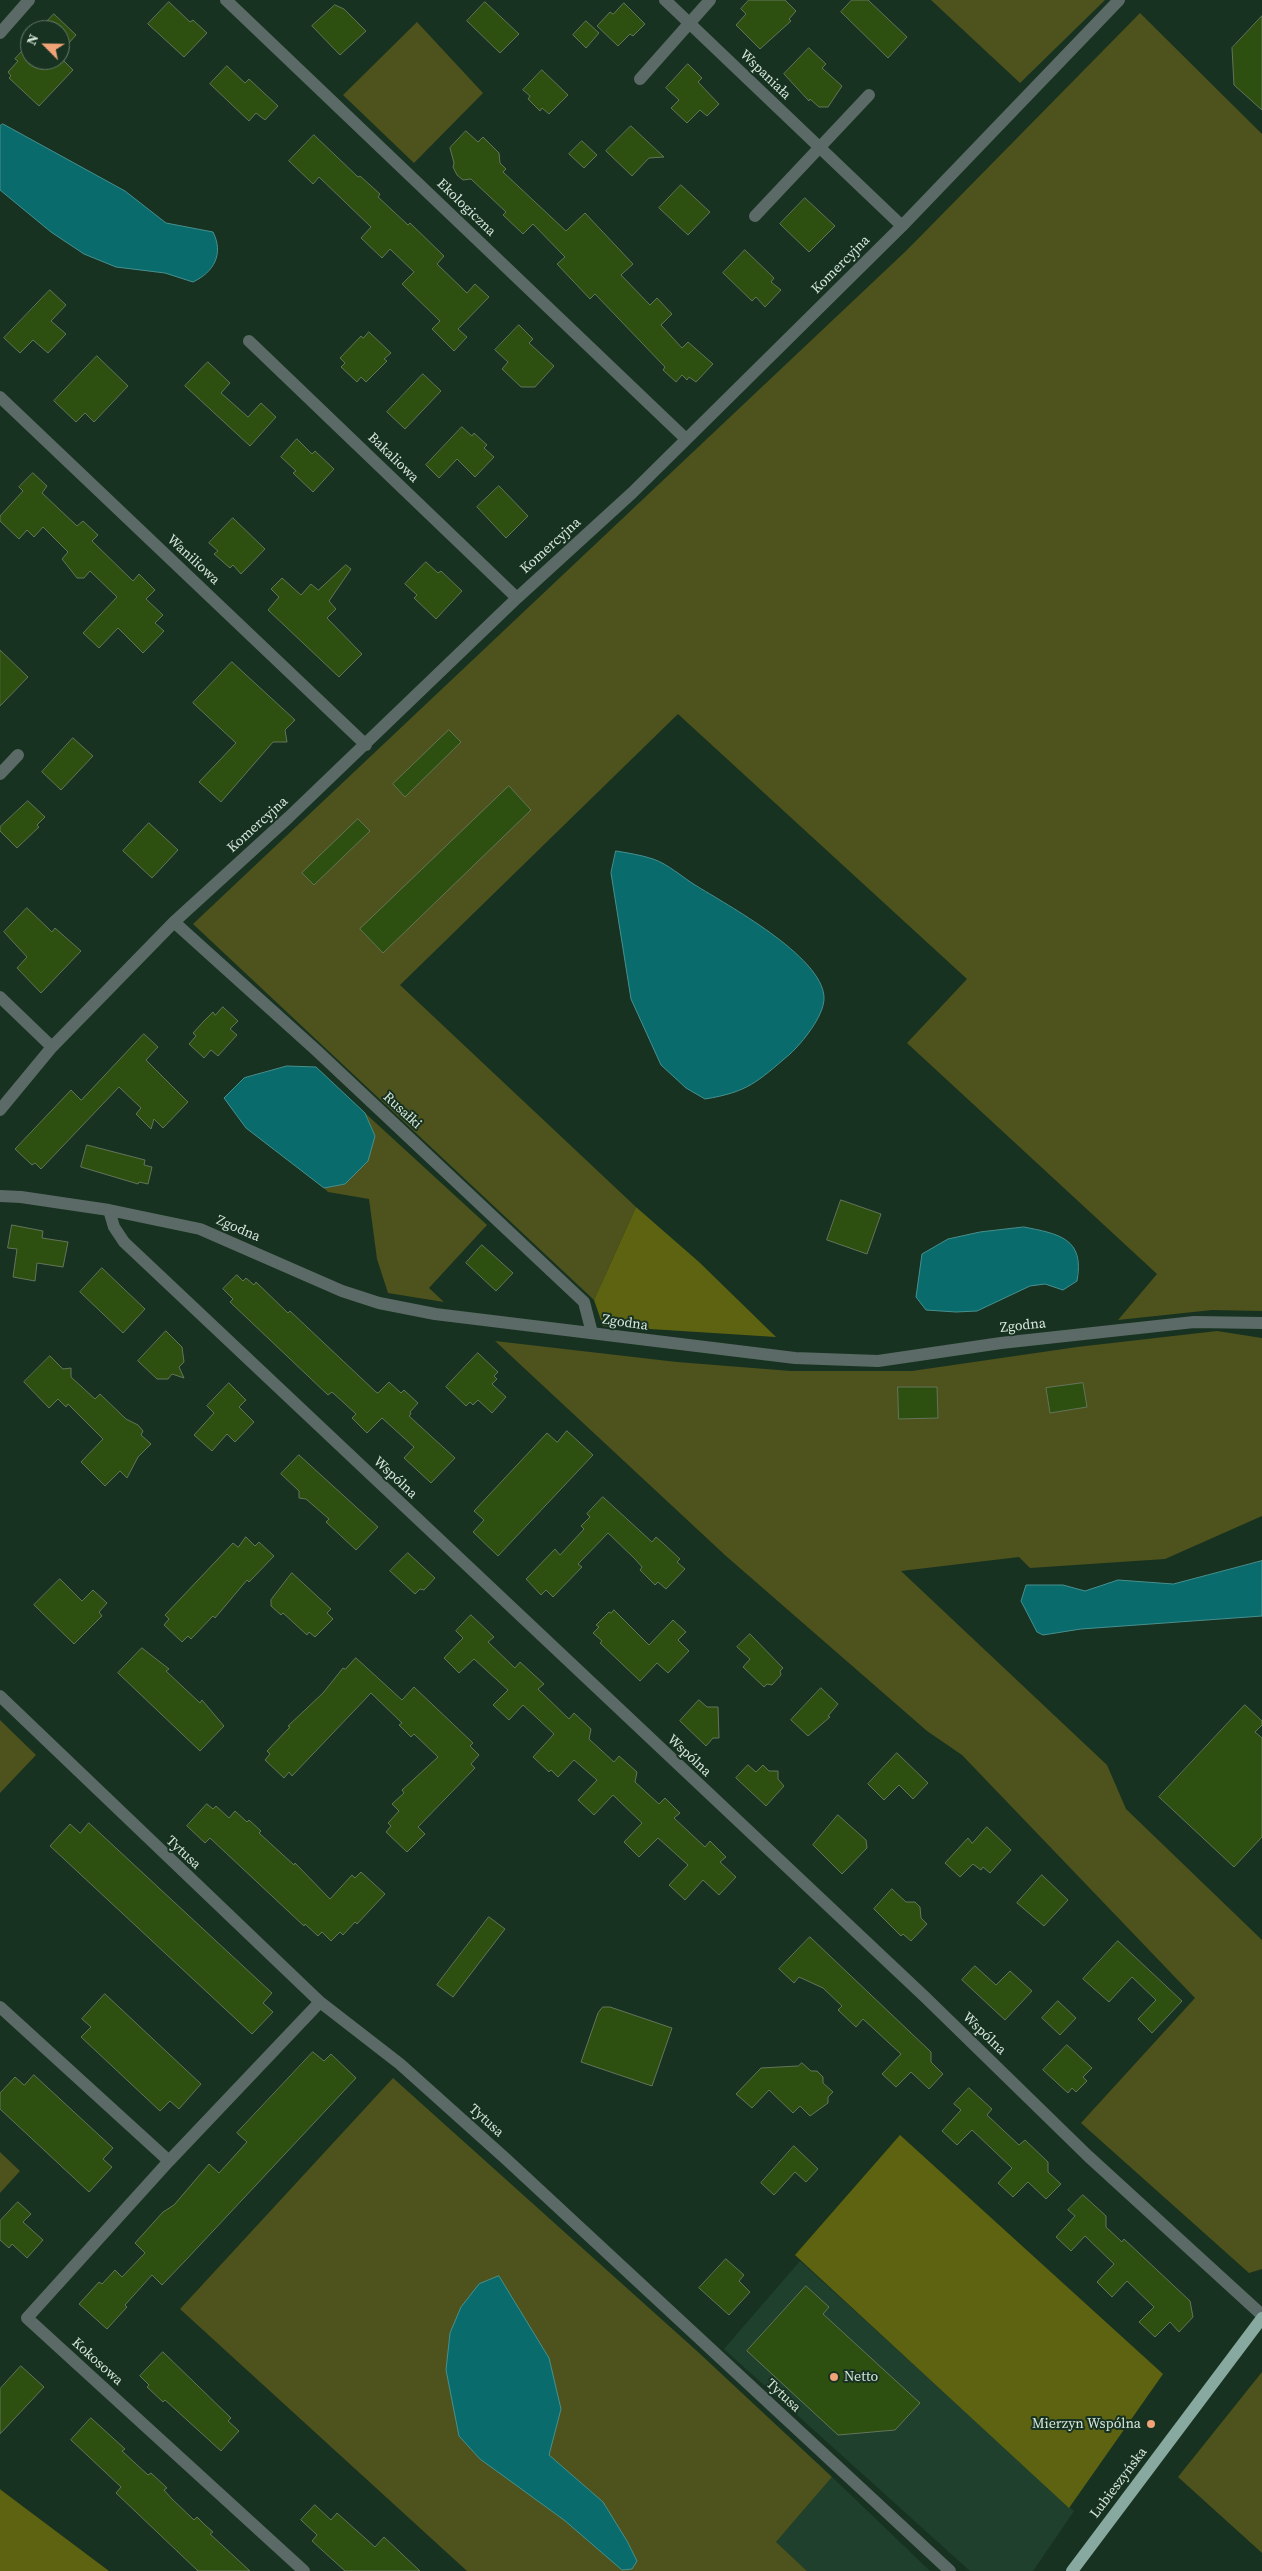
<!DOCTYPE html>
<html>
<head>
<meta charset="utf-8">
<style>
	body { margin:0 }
	#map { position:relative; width:1262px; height:2571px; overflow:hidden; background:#183221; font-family:"Source Serif 4",serif }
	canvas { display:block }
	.north { position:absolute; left:20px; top:20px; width:50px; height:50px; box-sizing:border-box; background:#183221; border:1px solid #647a6c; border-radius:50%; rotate:293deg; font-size:14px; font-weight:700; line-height:20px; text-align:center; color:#d7e7dc }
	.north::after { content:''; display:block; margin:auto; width:18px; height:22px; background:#efa376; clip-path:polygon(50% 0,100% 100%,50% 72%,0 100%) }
</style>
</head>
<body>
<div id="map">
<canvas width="1262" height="2571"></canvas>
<div class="north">N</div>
</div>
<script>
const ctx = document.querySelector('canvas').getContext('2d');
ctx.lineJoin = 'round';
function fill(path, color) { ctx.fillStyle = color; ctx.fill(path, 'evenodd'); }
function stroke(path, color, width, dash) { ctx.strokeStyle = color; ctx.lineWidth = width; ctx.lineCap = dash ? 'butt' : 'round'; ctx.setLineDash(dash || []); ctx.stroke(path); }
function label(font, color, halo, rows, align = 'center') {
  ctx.font = font + ' "Source Serif 4",serif'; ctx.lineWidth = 4; ctx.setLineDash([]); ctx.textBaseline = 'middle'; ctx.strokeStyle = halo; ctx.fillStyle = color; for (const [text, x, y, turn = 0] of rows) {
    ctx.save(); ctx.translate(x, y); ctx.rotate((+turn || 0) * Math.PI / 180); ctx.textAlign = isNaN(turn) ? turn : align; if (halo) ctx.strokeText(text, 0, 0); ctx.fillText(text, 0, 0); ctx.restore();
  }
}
fill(new Path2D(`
	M800 2261 1074 2511 1033 2571H970L724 2349Z
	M832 2477 930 2571H807L776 2542Z`), '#1f402c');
fill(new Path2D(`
	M931 0H1105L1020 83Z
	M1140 13 1262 134V1311L1212 1310 1118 1320 1157 1274 907 1043 967 979 678 714 400 985 636 1207 594 1300 193 924 907 250Z
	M417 22 483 93 414 163 343 95Z
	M365 1113 487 1225 429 1288 444 1302 388 1293 377 1259 369 1199 328 1192 324 1188 345 1184 375 1136Z
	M1217 1331 1262 1338V1516L1165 1559 1030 1568 1019 1557 901 1571 1107 1765 1126 1809 1262 1940V2269L1249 2273 1081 2123 1195 1998 962 1755 927 1731 726 1556 495 1341 677 1362 791 1371H912L1077 1347Z
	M0 1720 36 1755 0 1793Z
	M393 2078 698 2352 832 2477 776 2542 807 2571H467L180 2309Z
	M0 2152 20 2171 0 2193Z
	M1262 2372V2553L1178 2477Z`), '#4e521c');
fill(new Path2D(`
	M636 1207 699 1262 776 1337 603 1326 594 1300Z
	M900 2135 1163 2374 1069 2508 795 2255Z
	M0 2489 1 2490 109 2571H0Z`), '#5e6312');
const water = new Path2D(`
	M3 124 125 191 166 223 213 232C224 254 214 272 193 282L165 273 116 267 84 254 51 232 0 190V126Z
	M616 851C628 853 641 855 653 859 668 864 682 877 695 885 727 905 822 956 824 997 825 1015 802 1043 790 1054 757 1082 748 1092 705 1099L686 1088 661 1065 631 999 611 873Z
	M287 1066 316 1067 365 1113 375 1136 368 1161 345 1184 324 1188 246 1128 224 1098 244 1078Z
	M1024 1227C1059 1234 1085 1238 1077 1281L1063 1290 1045 1284 1030 1286 977 1311 956 1312 926 1310 916 1297 922 1254 948 1239 980 1232Z
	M1262 1561V1616L1081 1629 1043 1635 1037 1632 1021 1601 1026 1585H1063L1085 1591 1118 1580 1173 1584Z
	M499 2276 549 2358 561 2409 549 2455 603 2502 627 2541 637 2561 632 2569 622 2570 564 2520 480 2459 459 2436 446 2370 450 2333 461 2307 479 2284Z`);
fill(water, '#096b6c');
stroke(water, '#47908e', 1);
const building = new Path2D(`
	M749 0H785L796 11 789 19 791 21 760 49 736 25 746 14 741 9Z
	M852 0H868L907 37 888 58 841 12Z
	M169 2 190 22 193 20 207 33 184 57 148 24Z
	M485 2 519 34 500 53 467 21Z
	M624 3 645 24 633 36 630 34 618 46 597 26 610 12 613 14Z
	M335 5 344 9 366 31 340 55 312 26Z
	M54 14 76 35 60 53V30L40 29Z
	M1262 16V110L1234 85 1232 48Z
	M586 21 599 33 586 48 573 35Z
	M30 43V60H60V57L73 70 39 106 9 78 11 76 8 72 18 61 15 59Z
	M809 48 826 64 822 68 842 86 828 107H819L810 99 809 101 784 74Z
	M688 64 702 78 698 82 719 104 707 116 700 110 687 123 671 108 679 100 666 88Z
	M227 66 245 83 249 79 278 106 265 120 256 113 249 121 210 84Z
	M542 70 568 95 549 114 542 108 540 111 528 99 530 96 523 90Z
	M631 126 664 157 649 158 632 176 606 151Z
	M466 131 478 142 483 137 499 153 500 163 506 169 503 172 566 231 585 213 633 264 621 275 650 305 657 298 672 314 661 325 682 348 688 342 713 364 696 382 689 377 687 380 682 375 676 382 663 370 665 367 595 294 590 299 557 264 565 257 533 224 523 234 503 215 506 212 471 179 463 180 457 175 453 167 454 163 450 148Z
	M314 135 358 177 360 176 380 194 378 197 408 225 410 223 444 256 437 264 467 293 475 284 489 297 458 329 467 337 454 351 432 329 440 321 402 284 414 272 390 249 382 258 361 238 371 227 319 177 313 184 289 161Z
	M582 141 597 155 584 168 569 154Z
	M681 185 710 212 688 235 659 208Z
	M805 198 835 226 809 252 780 224Z
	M745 250 774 278 771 282 781 290 765 307 756 297 752 301 723 273Z
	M50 290 66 305 51 321 66 334 48 353 33 340 20 353 4 338Z
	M519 325 533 339 529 343 554 366 535 387H521L502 369 508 362 495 350Z
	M369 332 391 353 384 359 387 361 366 382 361 377 357 382 341 367 345 363 340 358 361 336 363 338Z
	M97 356 128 386 94 422 85 413 76 422 54 401Z
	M208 362 230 383 221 393 248 417 261 403 276 417 250 446 185 386Z
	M423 374 441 391 405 429 387 412Z
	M462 427 472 436 474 433 487 445 484 448 494 457 475 477 457 459 439 478 426 465Z
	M297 439 312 454 315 451 334 469 313 492 293 473 296 471 281 457Z
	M33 473 47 486 42 493 77 526 83 521 98 535 92 541 133 581 139 574 155 590 146 599 163 615 155 623 164 631 143 653 118 628 99 648 83 633 117 597 90 571 84 578H77L62 559 68 552 43 527 34 537 27 530 19 539 0 521V516L23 491 19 487Z
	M499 486 528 516 506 538 477 507Z
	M233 518 265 549 241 574 233 565 230 568 214 554 218 551 209 543Z
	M426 562 438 573 441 571 462 591 436 619 414 598 417 595 405 584Z
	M346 565 351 569 329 601 336 609 327 618 362 654 339 677 268 610 279 597 271 589 282 578 301 595 311 584 318 590Z
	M0 650 28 677 0 706Z
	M232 662 295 720 285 730 287 742H273L221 802 199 782 236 743 193 703Z
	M449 730 461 742 405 797 393 784Z
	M73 738 93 756 61 790 42 772Z
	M509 786 531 810 383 953 360 929Z
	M28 801 45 817 37 825 39 827 17 848 0 831V827Z
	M358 819 370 831 314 885 302 873Z
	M149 823 178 850 152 878 123 851Z
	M27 908 52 932 55 928 81 951 41 993 17 968 27 957 4 932Z
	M223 1007 238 1021 230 1029 237 1035 218 1056 211 1050 204 1058 189 1044 196 1036 193 1033 203 1022 213 1012 215 1015Z
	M144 1034 158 1047 146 1060 188 1102 163 1128 154 1119 151 1129 136 1114 141 1108 119 1087 41 1169 35 1163 32 1165 15 1149 71 1090 81 1100Z
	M87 1145 145 1160 144 1165 152 1167 148 1184 139 1182 138 1184 81 1167Z
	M841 1200 881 1214 867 1254 827 1240Z
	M12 1225 43 1231 42 1238 68 1242 63 1267 37 1263 35 1281 13 1277 17 1249 8 1248Z
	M482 1245 513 1273 496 1291 466 1263Z
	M102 1268 145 1309 123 1333 80 1292Z
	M237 1275 243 1281 246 1278 254 1285 256 1282 288 1313 290 1311 376 1392 378 1393 389 1382 401 1393 404 1390 418 1403 410 1412 411 1414 409 1416 455 1458 431 1483 404 1458 414 1447 382 1418 367 1433 352 1418 356 1414 332 1392 328 1395 230 1302 233 1299 223 1289Z
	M166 1331 182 1347 184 1362 179 1367 184 1378 172 1374 168 1379H157L138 1361Z
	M478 1353 498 1372 494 1376 497 1379 492 1384 506 1397 492 1413 478 1400 473 1405 470 1402 466 1406 446 1387Z
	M50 1356 63 1369 71 1368V1377L95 1399 100 1394 126 1419 138 1425 143 1431 141 1435 151 1444 138 1457 127 1478 120 1471 105 1486 81 1462 103 1439 68 1404 66 1407 58 1399 49 1408 24 1382Z
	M229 1383 246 1400 239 1407 254 1422 235 1442 227 1434 212 1451 194 1435 214 1413 207 1406Z
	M1083 1383 1087 1407 1050 1413 1046 1388Z
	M898 1387H937L938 1418 899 1419Z
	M567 1431 593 1455 498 1556 473 1532 484 1520 474 1511 547 1433 557 1442Z
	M299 1455 378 1527 356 1550 326 1522 329 1519 306 1499 299 1498V1491L281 1474Z
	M603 1497 652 1542 656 1537 664 1544 680 1559 677 1562 685 1569 666 1589 658 1582 655 1585 640 1570 642 1567 635 1559 608 1533 578 1564 582 1567 553 1597 546 1590 541 1595 526 1579 555 1549 560 1555 584 1529 581 1526 590 1517 587 1514Z
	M246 1537 255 1546 259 1542 274 1556 249 1582 247 1580 215 1618 213 1616 191 1639 188 1636 182 1642 164 1625 169 1619 165 1615 233 1543 238 1547Z
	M408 1553 435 1578 424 1590 420 1589 415 1594 390 1571Z
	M292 1573 331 1609 327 1613 333 1619 315 1637 309 1632 307 1635 283 1613 281 1615 271 1606V1600Z
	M60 1579 82 1601 93 1590 107 1603 99 1612 102 1616 74 1644 34 1605Z
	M614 1610 649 1645 673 1620 686 1632 678 1640 689 1651 668 1673 657 1663 640 1681 600 1643 602 1641 593 1633 599 1627 596 1625 609 1612 611 1613Z
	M471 1615 494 1637 488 1642 515 1668 520 1662 544 1684 538 1689 569 1719 574 1713 591 1729 589 1739 614 1762 619 1756 637 1772 635 1782 659 1804 665 1798 680 1813 674 1818 705 1847 710 1841 726 1857 720 1862 736 1877 719 1895 703 1880 685 1900 669 1885 688 1865 658 1838 639 1857 624 1842 642 1823 613 1795 594 1815 578 1800 597 1780 574 1760 558 1777 551 1770 549 1772 533 1757 554 1734 523 1705 509 1720 493 1705 508 1690 474 1659 459 1673 444 1658 463 1638 456 1631Z
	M750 1634 783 1668 780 1671 781 1675 772 1685 767 1684 764 1687 743 1667 750 1659 737 1647Z
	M142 1648 169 1669 166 1671 200 1703 202 1700 224 1726 200 1751 118 1673Z
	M356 1658 402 1700 414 1687 473 1743 470 1746 479 1755 471 1764 475 1768 418 1827 425 1834 407 1852 386 1832 391 1826 388 1823 399 1811 392 1804 404 1793 402 1790 438 1757 414 1734 411 1737 399 1725 402 1723 371 1693 292 1776 289 1772 284 1778 265 1760 270 1754 267 1751 290 1727 288 1726 323 1693 343 1668 345 1669Z
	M821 1688 838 1704 828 1716 830 1717 808 1736 791 1720Z
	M699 1700 707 1707H718L719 1738H713L706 1746 680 1721Z
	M1245 1705 1262 1721V1725L1255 1732 1262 1738V1837L1234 1867 1159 1797Z
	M897 1753 928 1783 913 1799 899 1785 884 1800 868 1784Z
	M748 1765 756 1772 763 1765 769 1771H778V1779L784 1786 766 1806 736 1778Z
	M207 1804 213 1809 216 1806 229 1818 235 1811 247 1822 249 1820 261 1831 259 1833 294 1865 295 1863 330 1899 352 1875 355 1878 361 1872 385 1894 357 1924 355 1922 343 1935 340 1932 331 1941 322 1932 318 1936 305 1924 304 1926 210 1838 205 1843 187 1826Z
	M838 1815 866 1840 867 1848 842 1874 813 1845Z
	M89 1823 272 1993 263 2003 273 2012 252 2034 50 1846 70 1824 80 1833Z
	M987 1827 1011 1850 990 1873 983 1867 981 1870 973 1864 960 1877 945 1863 968 1838 972 1843Z
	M1042 1875 1068 1900 1044 1926 1017 1903Z
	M892 1889 906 1902H915L920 1907 921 1918 927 1924 911 1941 903 1934 901 1936 874 1909Z
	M489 1917 505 1929 453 1997 437 1985Z
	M810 1937 931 2052V2062L943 2074 929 2089 911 2072 896 2087 882 2074 901 2054 863 2019 856 2027 838 2010 842 2006 823 1988 799 1977 794 1983 779 1969Z
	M1118 1941 1182 2001 1152 2033 1138 2019 1156 2000 1132 1977 1109 2002 1083 1979Z
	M975 1966 996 1985 1010 1971 1032 1991 1005 2020 962 1980Z
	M105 1994 201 2084 179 2109 170 2101 160 2111 81 2037 91 2027 82 2019Z
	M1058 2001 1076 2018 1060 2035 1042 2018Z
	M603 2007H610L672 2028 652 2086 581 2062 598 2013Z
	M1067 2045 1092 2068 1083 2077 1087 2081 1076 2092 1072 2088 1068 2093 1043 2070Z
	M313 2052 324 2061 331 2054 356 2078 185 2261 162 2285 152 2275 125 2305 127 2307 107 2329 79 2304 99 2282 102 2284 115 2270 122 2277 145 2253 135 2243 163 2212 174 2205 209 2164 219 2173 247 2142 237 2133Z
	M802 2063 811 2071H817L823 2077V2083L833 2092 828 2097V2103L810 2116 800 2106 793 2113 769 2090 752 2108 736 2094 761 2068 798 2066Z
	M34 2075 113 2148 103 2159 112 2167 89 2192 0 2109V2093L15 2077 24 2085Z
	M969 2088 992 2109 987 2115 1019 2145 1025 2140 1048 2162V2172L1061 2184 1046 2199 1028 2182 1013 2197 998 2183 1012 2168 972 2130 957 2145 942 2131 961 2110 954 2104Z
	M794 2146 818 2169 806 2182 795 2172 774 2195 761 2183Z
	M1083 2195 1106 2216V2227L1122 2242 1124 2239 1190 2301 1193 2317 1179 2332 1170 2322 1155 2337 1139 2322 1154 2307 1127 2281 1112 2297 1097 2282 1114 2264 1085 2236 1071 2251 1056 2237 1075 2216 1068 2210Z
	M18 2202 31 2214 23 2222 43 2240 27 2258 12 2244 9 2248 0 2240V2221Z
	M726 2259 744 2275 739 2281 750 2292 729 2315 699 2288Z
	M806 2286 829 2307 823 2314 920 2403 895 2430 838 2435 747 2351Z
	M163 2352 231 2418 228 2421 239 2431 221 2451 165 2400 163 2402 147 2387 149 2385 140 2376Z
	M21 2366 44 2387 0 2434V2389Z
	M91 2418 125 2449 122 2451 148 2475 151 2473 167 2488 164 2490 172 2499 194 2520 197 2517 205 2525 213 2532 210 2534 250 2571H198L116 2493 121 2487 71 2440Z
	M315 2505 331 2520 337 2513 375 2547 384 2537 420 2571H345L312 2541 317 2535 301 2520Z`);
fill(building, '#2d5010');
stroke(building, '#63745a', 1);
stroke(new Path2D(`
	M226 0 686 439
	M665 0 902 226
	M0 33 29 0
	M640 79 710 0
	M755 216 869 95
	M249 341 517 598
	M0 397 366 745
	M0 774 18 755
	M174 922 317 1051 584 1302 592 1333
	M0 997 52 1047
	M0 1110 52 1047 174 922 289 817 517 598 632 493 902 226 1119 0
	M0 1196 21 1197 109 1210 200 1229 342 1291 379 1303 435 1314 795 1358 878 1361 1001 1343 1194 1322 1262 1323
	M109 1210 114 1227 124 1242 925 1997 1088 2156 1262 2315
	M0 1696 320 2002 400 2064 506 2159 950 2571
	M0 2007 169 2161
	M304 2571 27 2318 169 2161 320 2002`), '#5b6a66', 12);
stroke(new Path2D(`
	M1072 2571 1262 2318`), '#88a99f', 12);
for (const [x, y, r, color] of [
	[834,2377,5,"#efa376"],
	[1151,2424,5,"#efa376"]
]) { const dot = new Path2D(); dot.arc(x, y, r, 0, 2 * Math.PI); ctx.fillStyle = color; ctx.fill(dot); stroke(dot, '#183221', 2); }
label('14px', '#d7e7dc', '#183221', [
	["Wspaniała",765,75,44],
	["Ekologiczna",466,208,44],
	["Komercyjna",841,265,-45],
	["Bakaliowa",393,458,44],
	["Komercyjna",551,546,-42],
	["Waniliowa",193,560,43],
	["Komercyjna",258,825,-42],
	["Rusałki",402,1111,43],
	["Zgodna",238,1229,23],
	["Zgodna",625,1323,8],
	["Zgodna",1023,1326,-6],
	["Wspólna",395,1478,43],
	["Wspólna",689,1756,43],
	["Tytusa",183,1853,43],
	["Wspólna",984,2034,44],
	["Tytusa",486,2121,42],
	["Kokosowa",97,2362,42],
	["Tytusa",783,2396,43],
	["Lubieszyńska",1119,2483,-53]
]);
label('14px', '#d7e7dc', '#183221', [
	["Netto",844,2377],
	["Mierzyn Wspólna",1141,2424,"right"]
], 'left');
</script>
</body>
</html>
